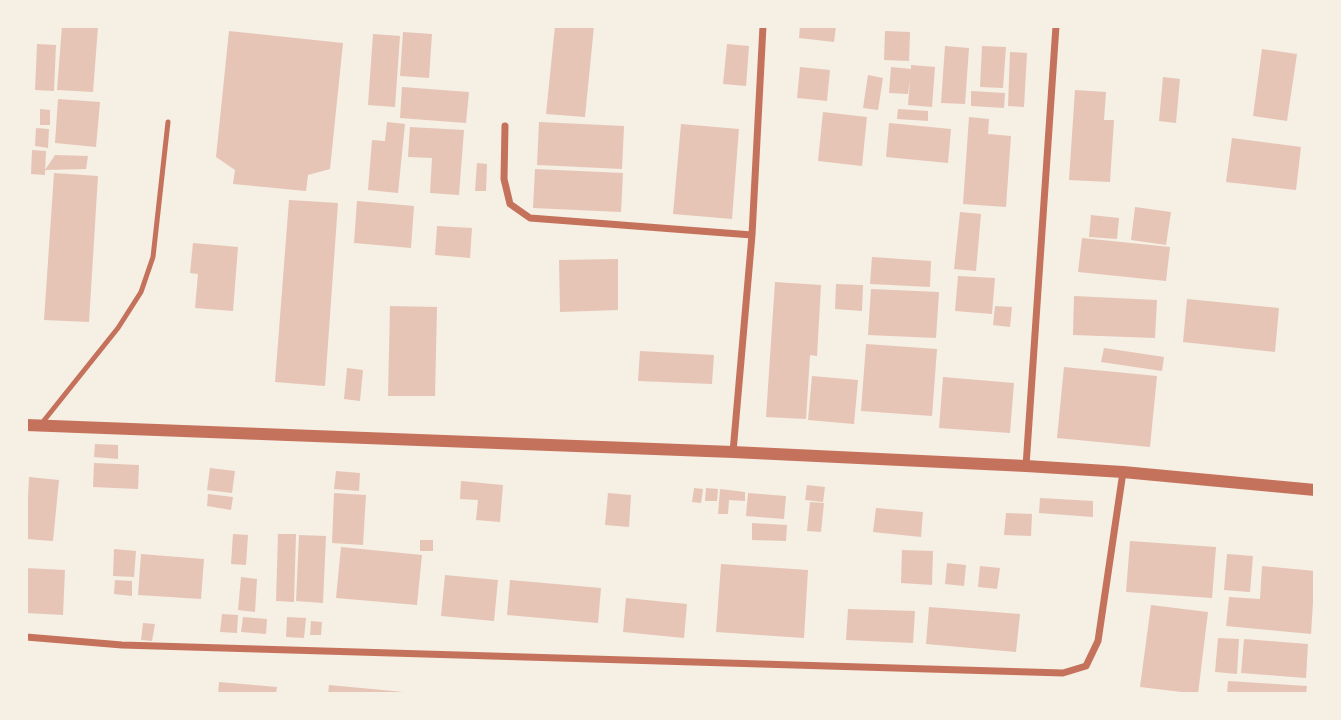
<!DOCTYPE html>
<html>
<head>
<meta charset="utf-8">
<style>
	body { margin:0 }
	#map { position:relative; width:1341px; height:720px; overflow:hidden; background:#f6efe4; font-family:Ubuntu,sans-serif }
	canvas { display:block }
	.frame { position:absolute; inset:0; border:28px solid #f6efe4; pointer-events:none }
</style>
</head>
<body>
<div id="map">
<canvas width="1341" height="720"></canvas>
<div class="frame"></div>
</div>
<script>
const ctx = document.querySelector('canvas').getContext('2d');
ctx.lineJoin = 'round';
function fill(path, color) { ctx.fillStyle = color; ctx.fill(path, 'evenodd'); }
function stroke(path, color, width, dash) { ctx.strokeStyle = color; ctx.lineWidth = width; ctx.lineCap = dash ? 'butt' : 'round'; ctx.setLineDash(dash || []); ctx.stroke(path); }
fill(new Path2D(`
	M62 26 98 27 93 92 57 90Z
	M555 26H594L585 117 546 114Z
	M800 26H836L834 42 799 38Z
	M229 31 343 43 330 169 308 175 306 191 233 184 235 170 216 157Z
	M885 31 910 32 909 61 884 60Z
	M403 32 432 34 429 78 400 76Z
	M373 34 400 36 395 107 368 105Z
	M37 44 56 45 54 91 35 90Z
	M727 44 749 46 746 86 723 84Z
	M945 46 969 48 965 104 941 103Z
	M982 46 1006 47 1003 88 980 87Z
	M1262 49 1297 54 1287 121 1253 116Z
	M1010 52 1027 53 1024 107 1008 106Z
	M911 65 935 67 932 107 908 105 910 80 908 94 889 93 891 67 911 69Z
	M800 67 830 70 827 101 797 98Z
	M868 75 883 78 878 110 863 108Z
	M1163 77 1180 79 1176 123 1159 121Z
	M402 87 469 92 466 123 400 118Z
	M1075 90 1106 92 1104 120H1114L1110 182 1069 180Z
	M971 91 1005 93 1004 108 971 106Z
	M58 99 100 102 96 147 55 143Z
	M40 109 50 110V125H40Z
	M898 109 928 111V121L897 119Z
	M823 112 867 117 862 166 818 161Z
	M969 117 989 119 988 134 1011 136 1006 207 963 204Z
	M387 122 405 124 398 193 368 190 372 140 385 141Z
	M539 122 624 126 622 169 537 165Z
	M889 123 951 129 948 163 886 157Z
	M681 124 739 129 732 219 673 214Z
	M410 127 464 130 459 195 430 193 432 158 408 157Z
	M36 128 49 129 48 148 35 146Z
	M1232 138 1301 147 1296 190 1226 182Z
	M32 150 46 151 45 175 31 174Z
	M55 155 88 156 86 169 45 170Z
	M477 163 487 164 486 191H475Z
	M535 169 623 173 621 212 533 208Z
	M54 173 98 176 89 322 44 320Z
	M289 200 338 203 325 386 275 382Z
	M357 201 414 206 411 248 354 243Z
	M1135 207 1171 212 1166 245 1131 240Z
	M960 212 981 214 976 271 954 269Z
	M1091 215 1119 218 1117 239 1089 237Z
	M437 226 472 228 470 258 435 255Z
	M1082 238 1170 247 1166 281 1078 272Z
	M193 243 238 247 233 311 195 308 198 274 190 273Z
	M872 257 931 261 930 287 870 284Z
	M618 259V310L560 312 559 260Z
	M958 276 995 278 992 314 955 311Z
	M775 282 821 285 817 356 810 355 806 419 766 417Z
	M836 284 863 285 862 311 835 309Z
	M871 289 939 292 936 338 868 335Z
	M1074 296 1157 300 1155 338 1073 335Z
	M1187 299 1279 308 1275 352 1183 342Z
	M390 306 437 307 435 396H388Z
	M995 306 1012 307 1010 327 993 325Z
	M866 344 937 349 932 416 861 411Z
	M1104 348 1164 357 1162 371 1101 362Z
	M640 351 714 355 712 384 638 381Z
	M1064 367 1157 376 1150 447 1057 438Z
	M347 368 363 370 360 401 344 399Z
	M812 376 858 380 854 424 808 420Z
	M943 377 1014 383 1010 433 939 428Z
	M95 444 118 445V459L94 457Z
	M94 463 139 465 138 489 93 487Z
	M210 468 235 471 232 493 207 490Z
	M336 471 360 473 359 491 334 489Z
	M29 477 59 480 53 541 26 539Z
	M461 481 503 485 500 522 476 520 478 500 460 499Z
	M807 485 825 487 823 502 805 500Z
	M694 488 703 489 701 503 692 502Z
	M706 488 718 489 717 501H705Z
	M720 489 745 492V501L729 500 728 514H718Z
	M334 493 366 495 363 545 332 543Z
	M608 493 631 495 629 527 605 525Z
	M748 493 786 496 784 519 746 516Z
	M208 494 233 497 231 510 207 506Z
	M1040 498 1093 501V517L1039 513Z
	M810 502 824 503 821 532 807 531Z
	M876 508 923 512 921 537 873 532Z
	M1006 513 1032 514 1031 536 1004 535Z
	M752 523 787 525 786 541 752 540Z
	M233 534 248 535 246 565 231 564Z
	M278 534H296L294 602 276 601Z
	M299 535 326 536 323 603 296 601Z
	M420 540H433V551H420Z
	M1130 541 1216 547 1212 598 1126 592Z
	M341 547 422 555 417 605 336 598Z
	M114 549 136 551 134 577 113 576Z
	M902 550 933 551 932 585 901 583Z
	M141 554 204 559 201 599 138 595Z
	M1227 554 1253 556 1250 592 1224 590Z
	M947 563 966 565 964 586 945 584Z
	M721 564 808 570 804 638 716 632Z
	M980 566 1000 568 997 589 978 587Z
	M1262 566 1315 571 1311 634 1226 626 1229 597 1260 599Z
	M26 568 65 570 63 615 26 613Z
	M445 575 498 580 494 621 441 616Z
	M241 577 257 579 255 612 238 610Z
	M115 580 132 581V596L114 594Z
	M510 580 601 588 598 623 507 615Z
	M626 598 687 604 684 638 623 632Z
	M1151 605 1208 612 1198 694 1140 687Z
	M929 607 1020 614 1016 652 926 644Z
	M848 609 915 611 913 643 846 640Z
	M222 614 238 615 237 633 220 632Z
	M243 617 267 619 266 634 241 632Z
	M287 617 306 618 304 638 286 637Z
	M311 621 322 622 321 635H310Z
	M143 623 155 624 152 641 141 640Z
	M1218 638 1239 639 1237 674 1215 672Z
	M1244 639 1308 644 1306 678 1241 673Z
	M1228 681 1307 686 1306 694H1227Z
	M219 682 277 687 276 694H218Z
	M329 685 404 692V694H328Z`), '#e6c5b7');
stroke(new Path2D(`
	M42 423 118 328 141 292 153 257 168 122`), '#c5725c', 5);
stroke(new Path2D(`
	M505 126 504 179 510 204 530 218 752 235
	M733 452 752 235 763 26
	M1026 466 1056 26
	M26 637 122 645 1063 673 1086 666 1098 641 1123 472`), '#c5725c', 7);
stroke(new Path2D(`
	M26 425 733 452 1026 466 1123 472 1315 490`), '#c5725c', 12);
</script>
</body>
</html>
